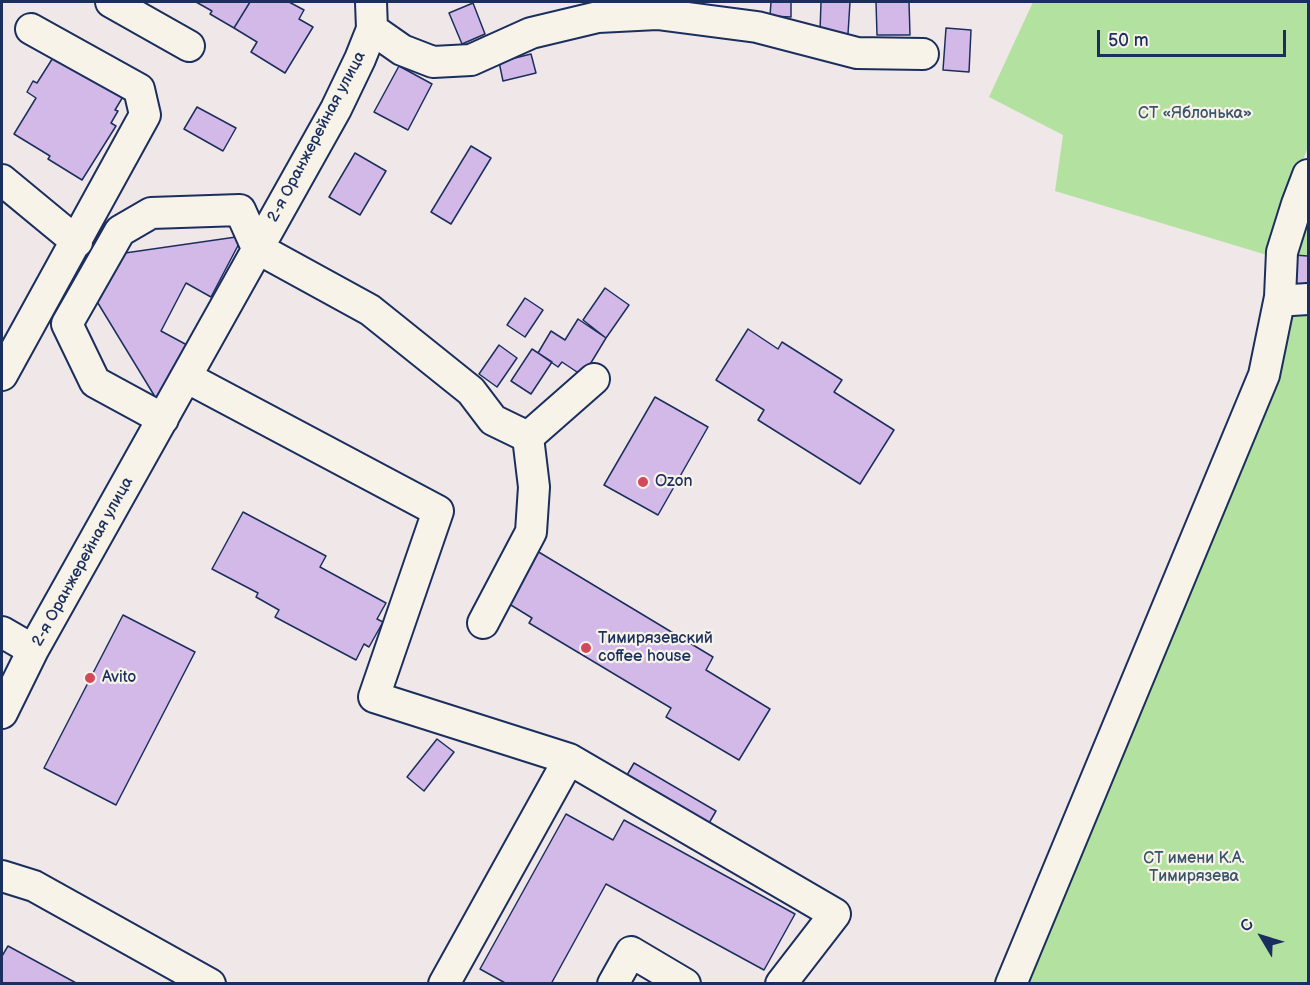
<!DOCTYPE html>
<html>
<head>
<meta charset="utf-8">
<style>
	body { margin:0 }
	#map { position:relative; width:1310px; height:985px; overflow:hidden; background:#f0e7e8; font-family:"Balsamiq Sans",sans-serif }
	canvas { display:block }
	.frame { position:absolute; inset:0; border:3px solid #1b2f5e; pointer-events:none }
	.north { position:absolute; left:1232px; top:907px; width:60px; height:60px; -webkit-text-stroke:4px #f7f3e8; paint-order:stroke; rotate:308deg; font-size:16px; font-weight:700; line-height:24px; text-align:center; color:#1b2f5e }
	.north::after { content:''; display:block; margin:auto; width:21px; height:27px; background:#1b2f5e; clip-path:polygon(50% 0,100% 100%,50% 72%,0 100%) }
	.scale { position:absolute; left:1097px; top:30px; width:189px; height:27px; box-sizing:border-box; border:3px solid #1b2f5e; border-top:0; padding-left:8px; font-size:18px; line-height:21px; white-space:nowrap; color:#1b2f5e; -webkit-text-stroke:4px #f7f3e8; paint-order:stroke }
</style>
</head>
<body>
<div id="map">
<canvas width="1310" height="985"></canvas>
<div class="frame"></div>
<div class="north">С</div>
<div class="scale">50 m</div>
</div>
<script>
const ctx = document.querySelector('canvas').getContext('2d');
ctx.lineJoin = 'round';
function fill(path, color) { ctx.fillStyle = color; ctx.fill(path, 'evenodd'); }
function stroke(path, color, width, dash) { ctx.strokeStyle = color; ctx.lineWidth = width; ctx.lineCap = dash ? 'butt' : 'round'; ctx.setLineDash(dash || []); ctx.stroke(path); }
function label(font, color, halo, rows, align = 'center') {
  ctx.font = font + ' "Balsamiq Sans",sans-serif'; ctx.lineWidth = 4.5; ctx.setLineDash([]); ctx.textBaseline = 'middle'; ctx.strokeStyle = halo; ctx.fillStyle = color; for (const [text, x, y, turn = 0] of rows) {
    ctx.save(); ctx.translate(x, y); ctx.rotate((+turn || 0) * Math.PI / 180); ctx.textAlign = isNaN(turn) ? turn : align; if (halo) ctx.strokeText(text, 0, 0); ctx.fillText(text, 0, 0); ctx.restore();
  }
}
fill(new Path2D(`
	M1033 2H1308V147L1267 255 1055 191 1063 135 989 97Z
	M1308 199V983L1022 984 1294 255Z`), '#b3e19f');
const building = new Path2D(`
	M196 2H250L234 28 210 14 212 11Z
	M250 2H289L304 10 299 19 313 27 285 73 251 52 257 42 234 28Z
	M771 2H791V17L770 16Z
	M821 2H850L848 34 820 32Z
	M876 2H909L910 35H877Z
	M473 3 485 34 462 44 449 13Z
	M946 28 971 30 969 72 943 70Z
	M56 53 124 95 115 110 118 111 111 123 116 126 82 180 48 159 50 156 14 134 36 98 27 92 33 81 37 83Z
	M531 54 536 73 503 81 499 62Z
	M399 66 432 84 408 130 374 112Z
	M197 107 236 128 223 151 184 129Z
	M471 146 491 158 451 224 431 212Z
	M355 153 386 171 360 215 329 197Z
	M243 236 211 297 186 283 161 331 187 345 157 400 93 295 118 254Z
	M1294 255 1308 256V289L1291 287Z
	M605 288 629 305 606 338 583 320Z
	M525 298 543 310 525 337 507 325Z
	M578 319 606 338 583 376 562 362 558 367 538 353 551 331 565 340Z
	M748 329 778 349 782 342 842 380 834 392 894 430 860 484 758 420 764 410 716 380Z
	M499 345 517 358 497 387 479 374Z
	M532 349 552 362 531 394 511 381Z
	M655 397 708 427 658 515 604 485Z
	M243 512 326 556 320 567 386 603 377 619 383 622 369 647 364 644 356 660 275 617 279 610 256 597 258 593 212 569Z
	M537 551 713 657 706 670 770 709 739 760 666 717 671 708 529 623 532 618 506 602Z
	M123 615 195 652 116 805 44 768Z
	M437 739 454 752 424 791 407 777Z
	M634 763 716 811 705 830 623 782Z
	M566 814 613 840 624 820 795 914 764 970 606 884 551 984H507L480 969Z
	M8 946 78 984H2V956Z`);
fill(building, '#d2b9e8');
stroke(building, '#1b2f5e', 1.5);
const minor = new Path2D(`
	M111 2 189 46
	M372 29 402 50 433 62 471 60 531 33 598 17 657 14 757 27 857 53 923 54
	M2 180 77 242
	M1280 297 1292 300 1308 299
	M2 375 145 115 139 89 31 29
	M186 377 438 511 374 697 569 759 835 914 781 984
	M163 419 95 382 67 324 120 231 151 213 240 210 257 248 370 310 471 391 493 420 528 437 534 487 531 532 483 623
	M528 437 594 379
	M2 632 33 650
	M2 713 33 650 336 109 360 59 372 29 371 2
	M2 876 34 886 210 984
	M444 984 569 759
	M613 984 631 952 685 984
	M1011 984 1264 375 1280 297 1282 252 1297 204 1308 175`);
stroke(minor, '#1b2f5e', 34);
stroke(minor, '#f7f3e8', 30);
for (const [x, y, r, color] of [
	[643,482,6,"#d1495b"],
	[586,648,6,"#d1495b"],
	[90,678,6,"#d1495b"]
]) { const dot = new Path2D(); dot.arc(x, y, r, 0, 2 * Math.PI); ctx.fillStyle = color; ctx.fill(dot); stroke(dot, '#f7f3e8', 2); }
label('16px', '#39536b', '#f7f3e8', [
	["СТ «Яблонька»",1195,114],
	["СТ имени К.А.",1194,859],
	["Тимирязева",1194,877]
]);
label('16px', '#1b2f5e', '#f7f3e8', [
	["2-я Оранжерейная улица",317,137,-62],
	["2-я Оранжерейная улица",83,562,-61]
]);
label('16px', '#1b2f5e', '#f7f3e8', [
	["Ozon",655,482],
	["Тимирязевский",598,639],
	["coffee house",598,657],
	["Avito",102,678]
], 'left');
</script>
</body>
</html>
